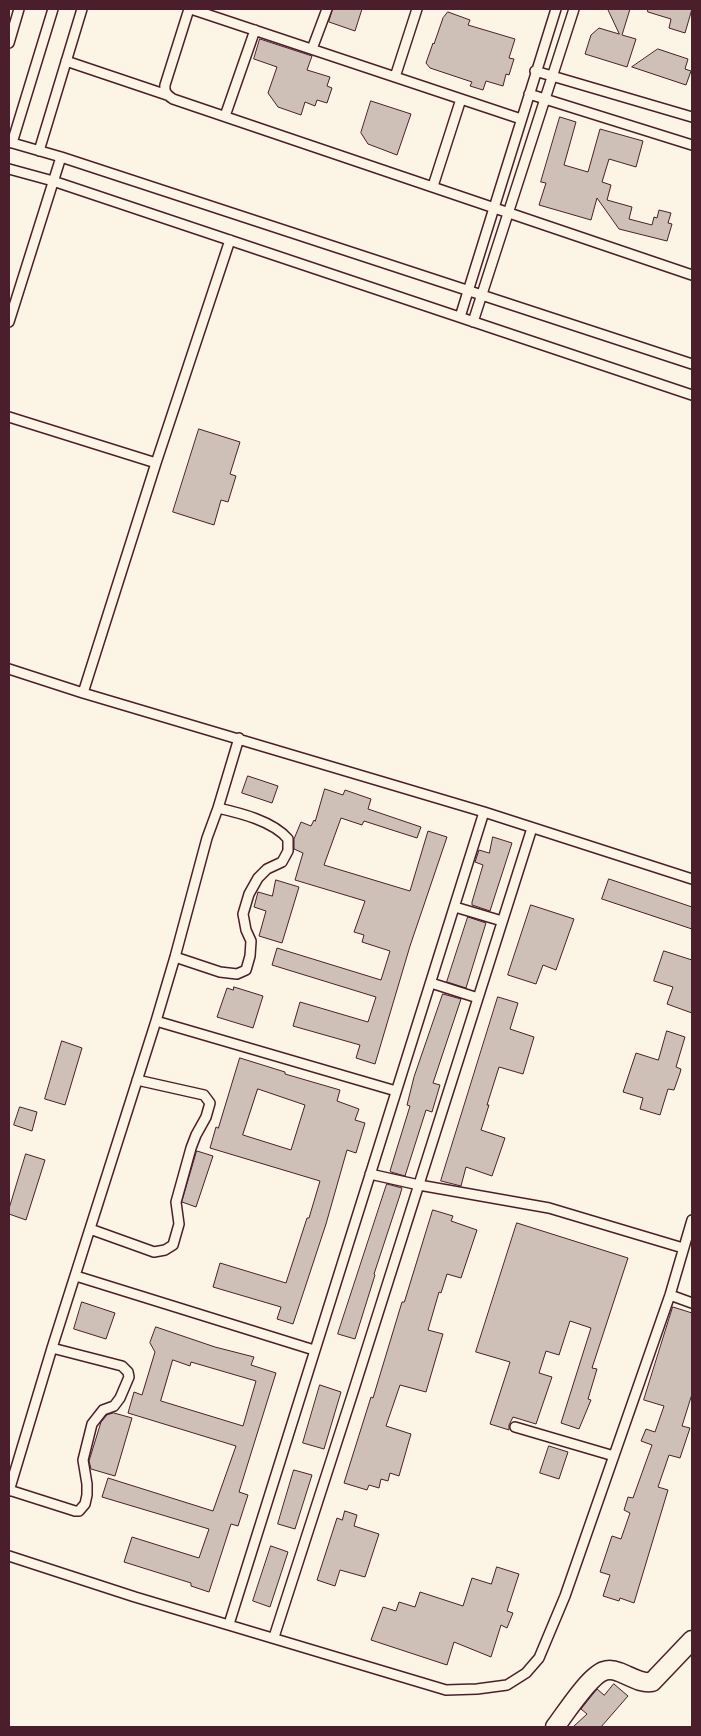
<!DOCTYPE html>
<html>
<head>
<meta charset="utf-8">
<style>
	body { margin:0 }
	#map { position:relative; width:701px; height:1736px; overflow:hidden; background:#fcf5e5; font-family:Dekko,sans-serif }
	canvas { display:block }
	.frame { position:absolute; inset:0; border:10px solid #4a1f2b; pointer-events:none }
</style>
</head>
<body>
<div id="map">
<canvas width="701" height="1736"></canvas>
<div class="frame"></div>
</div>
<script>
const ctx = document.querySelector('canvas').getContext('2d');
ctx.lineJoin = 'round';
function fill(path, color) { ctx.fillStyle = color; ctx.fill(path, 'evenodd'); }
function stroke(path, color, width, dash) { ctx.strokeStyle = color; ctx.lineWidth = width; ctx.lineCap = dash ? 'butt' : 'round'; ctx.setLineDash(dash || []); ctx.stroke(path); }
const building = new Path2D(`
	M333 9H362L355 31 329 22Z
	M608 9H630L622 35 636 39 627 67 585 54 591 35 599 28 619 34Z
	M648 9H692L685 33 669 28 671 19 648 12Z
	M448 12 470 20 468 25 515 39 509 58 514 59 509 75 506 74 503 86 486 81 483 90 470 86 472 82 430 68 426 63 433 43 434 44 443 18Z
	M260 39 312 56 307 70 330 77 327 86 332 88 327 103 317 100 315 106 305 102 301 115 278 107 268 93 277 67 254 59Z
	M658 49 688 59 685 69 691 71 686 85 632 67Z
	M371 101 411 114 397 155 368 144 361 133Z
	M560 117 576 122 564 165 588 172 600 129 643 141 636 167 609 159 602 182 611 185 607 200 632 207 629 219 652 225 654 217 657 218 659 210 671 213 668 223 672 224 667 241 619 229 597 198 591 220 539 205 546 183 541 182Z
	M199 429 240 442 230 474 236 476 228 502 221 500 214 525 173 512Z
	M248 776 278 786 272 803 242 793Z
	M325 789 343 795 345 790 371 799 368 809 421 827 417 838 364 821 362 825 341 818 324 865 410 891 428 831 447 837 410 946 375 1064 356 1058 360 1045 293 1026 300 1002 368 1022 376 997 272 965 277 948 381 980 390 951 362 942 364 935 354 932 365 901 295 880 303 853 294 849V839L301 822 311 826 314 820 315 821Z
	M493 837 512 843 490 911 472 905V902L483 865 475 862 479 850 489 853Z
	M609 879 692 907V929L602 899Z
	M276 880 299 887 282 943 259 936 266 911 254 907 258 892 272 896Z
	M531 905 574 919 556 970 543 965 536 984 508 975Z
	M468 917 486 923 466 988 447 982Z
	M664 951 692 960V1013L667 1004 673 987 654 981Z
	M234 987 263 996 253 1028 217 1017 227 988 233 990Z
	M443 994 461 999 433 1083 440 1085 432 1112 426 1110 405 1176 391 1172 390 1171 410 1106 407 1105 414 1077Z
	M498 997 518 1003 510 1029 534 1037 523 1074 499 1067 487 1105H489L481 1130 505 1138 492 1176 466 1167 461 1186 441 1181Z
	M667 1031 685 1037 676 1067 681 1069 680 1073 674 1090 668 1089 660 1115 640 1109 643 1098 623 1092 636 1053 658 1060Z
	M62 1041 82 1048 65 1105 45 1099Z
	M240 1058 285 1072V1074L340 1090 337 1101 359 1109 355 1120 365 1123 356 1153 347 1150 326 1224 293 1324 277 1319 281 1307 213 1287 220 1263 286 1283 307 1218H309L320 1181 210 1148 216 1127 218 1128ZM258 1089 305 1105 291 1150 243 1135Z
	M20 1107 37 1112 32 1131 14 1125Z
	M197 1151 213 1156 196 1207 182 1202Z
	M26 1154 45 1160 26 1220 9 1214V1209Z
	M387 1184 402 1188 400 1195 374 1274 375 1275 355 1339 338 1334Z
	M433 1210 453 1216 451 1221 477 1230 461 1278 447 1274 441 1293 439 1292 428 1330 443 1334 426 1392 400 1385 386 1426 411 1434 399 1476 390 1473 388 1481 381 1479 379 1488 369 1485 367 1490 344 1483 371 1397 373 1398 402 1302H404Z
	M517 1223 628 1258 592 1368 597 1369 588 1399 591 1400 579 1429 561 1423 591 1328 570 1321 559 1355 546 1351 539 1373 552 1377 536 1424 513 1417 509 1425V1430L490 1424 510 1362 476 1352Z
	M82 1302 115 1313 106 1339 74 1329Z
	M673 1307 692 1313V1394L682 1426 690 1428 680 1458 669 1455 658 1487 668 1490 634 1603 620 1598 619 1601 603 1596 610 1575 600 1572 612 1536 621 1539 630 1513 624 1510 628 1497 633 1498 652 1445 641 1441 646 1429 655 1432 664 1406 644 1400Z
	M156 1327 215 1347 254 1357 251 1365 276 1373 239 1492 248 1495 238 1526 231 1524 209 1592 191 1586V1583L124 1562 132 1537 199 1558 209 1529 102 1497 108 1478 213 1511 236 1446 128 1413 134 1392 142 1395 155 1352 150 1343ZM173 1360 190 1366 191 1362 256 1381 243 1426 161 1401Z
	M320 1385 341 1392 324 1449 303 1443Z
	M114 1413 132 1418 115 1476 91 1469 89 1461 101 1422 107 1415Z
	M549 1446 568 1452 559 1479 540 1473Z
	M294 1470 312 1475 295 1529 278 1524Z
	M345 1511 357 1515 354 1526 379 1534 365 1577 340 1570 335 1586 317 1580 337 1518 342 1520Z
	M271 1546 288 1552 270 1607 253 1601Z
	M497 1567 519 1574 507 1611 513 1613 507 1628 501 1625 491 1657 454 1642 447 1665 371 1640 383 1607 396 1611 399 1602 415 1607 420 1592 463 1606 472 1578 491 1584Z
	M614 1684 628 1696 601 1727H573L587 1714 581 1709 597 1689 604 1695Z`);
fill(building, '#cfc0b7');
stroke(building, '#4a1f2b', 1);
const lane = new Path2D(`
	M189 9 165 85C164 92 167 95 173 99L692 275
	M191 9 521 119
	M9 43 19 9
	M312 49 327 9
	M66 61 167 95
	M535 71 692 117
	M395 77 417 9
	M529 94 692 145
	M225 116 255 30
	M9 142 61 157 692 364
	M12 143 53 9
	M39 151 82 9
	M9 169 53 181 692 395
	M433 186 461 99
	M460 317 556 9
	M9 322 61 157
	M473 322 574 9
	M9 417 156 463
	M9 669 83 693 484 812 692 879
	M83 693 156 463 230 240
	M218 808 239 738
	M455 907 502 921
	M431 983 478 998
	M156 1021 396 1091
	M370 1174 419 1185 549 1208 683 1248
	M90 1229 154 1252 165 1250 173 1245 179 1224 176 1202 191 1148 196 1135 206 1117 210 1103 204 1095 137 1080
	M76 1276 314 1350
	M670 1295 692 1303
	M515 1427 614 1456
	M9 1490 75 1511H79L85 1504 87 1495V1484L83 1460 92 1424 103 1410 114 1406 120 1398 129 1377 128 1372 122 1366 52 1348
	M9 1491 52 1348 156 1021 175 957 207 838 218 808C240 813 273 821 288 839V851L282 862 267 869 258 878 249 894 243 914 246 930 251 941 250 956 246 970 237 974 220 972 175 957
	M9 1556 135 1597 446 1690 477 1689 507 1685 526 1673 539 1658 565 1596 670 1295 692 1220
	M229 1624 484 812
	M274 1637C362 1368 446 1098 532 828`);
const street = new Path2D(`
	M555 1727C565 1714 589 1676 604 1671 609 1669 614 1670 619 1672 630 1676 641 1684 652 1682L692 1640`);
stroke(lane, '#4a1f2b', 12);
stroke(street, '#4a1f2b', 21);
stroke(lane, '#fcf5e5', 9);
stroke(street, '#fcf5e5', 18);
</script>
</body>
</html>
